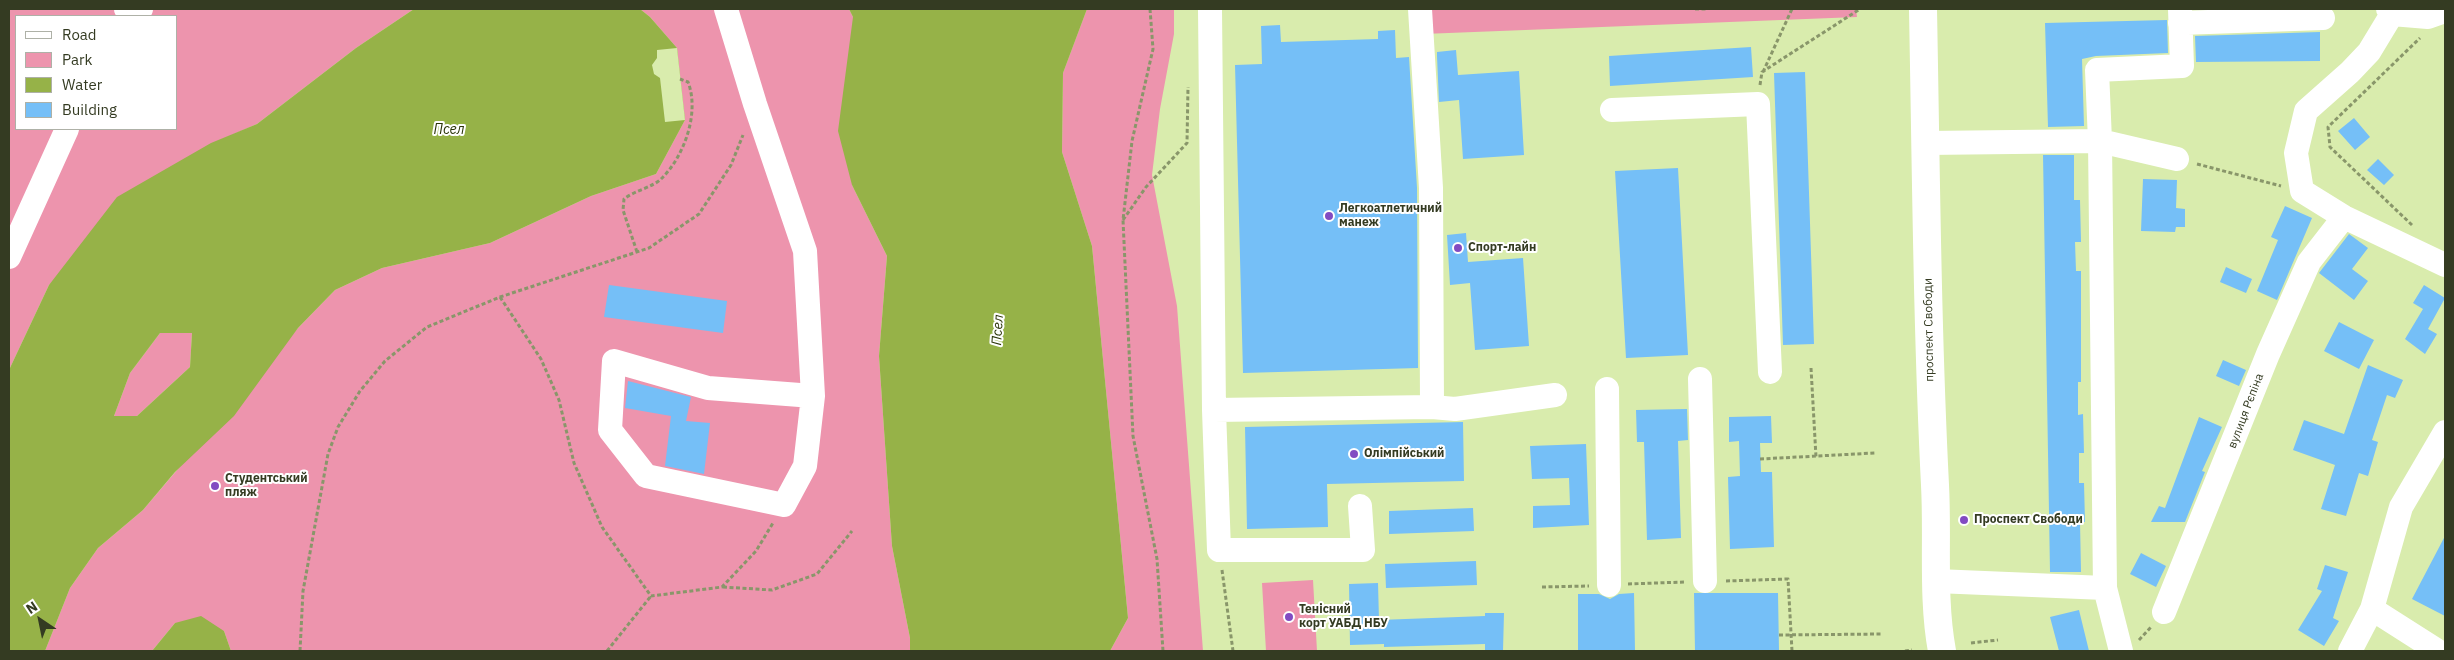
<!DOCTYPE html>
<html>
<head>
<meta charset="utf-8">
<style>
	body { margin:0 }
	#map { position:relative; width:2454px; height:660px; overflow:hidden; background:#d9ecad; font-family:"IBM Plex Sans",sans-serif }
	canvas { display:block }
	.frame { position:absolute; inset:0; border:10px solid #343b22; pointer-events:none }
	.legend { position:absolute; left:15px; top:15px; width:162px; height:115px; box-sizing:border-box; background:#fff; border:1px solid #aeb1a7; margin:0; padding:6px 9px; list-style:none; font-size:15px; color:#343b22 }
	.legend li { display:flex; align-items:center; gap:10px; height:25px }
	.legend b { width:25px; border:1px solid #aeb1a7 }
	.north { position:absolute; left:15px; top:595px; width:50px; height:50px; -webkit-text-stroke:4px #fff; paint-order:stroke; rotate:326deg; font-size:14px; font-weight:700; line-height:20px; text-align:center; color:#343b22 }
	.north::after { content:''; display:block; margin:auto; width:18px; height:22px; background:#343b22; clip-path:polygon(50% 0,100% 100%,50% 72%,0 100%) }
</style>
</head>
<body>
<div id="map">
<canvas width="2454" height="660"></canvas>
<div class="frame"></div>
<ul class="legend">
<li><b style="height:6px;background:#fff"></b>Road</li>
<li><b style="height:14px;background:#ed94ad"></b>Park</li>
<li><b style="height:14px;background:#96b248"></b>Water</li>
<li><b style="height:14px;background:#75bff7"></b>Building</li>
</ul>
<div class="north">N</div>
</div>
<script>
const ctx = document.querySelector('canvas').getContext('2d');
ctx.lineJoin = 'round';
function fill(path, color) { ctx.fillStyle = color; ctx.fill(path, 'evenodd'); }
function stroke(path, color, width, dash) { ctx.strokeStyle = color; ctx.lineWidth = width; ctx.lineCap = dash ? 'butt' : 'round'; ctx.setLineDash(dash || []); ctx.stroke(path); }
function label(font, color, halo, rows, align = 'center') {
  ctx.font = font + ' "IBM Plex Sans",sans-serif'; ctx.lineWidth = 4; ctx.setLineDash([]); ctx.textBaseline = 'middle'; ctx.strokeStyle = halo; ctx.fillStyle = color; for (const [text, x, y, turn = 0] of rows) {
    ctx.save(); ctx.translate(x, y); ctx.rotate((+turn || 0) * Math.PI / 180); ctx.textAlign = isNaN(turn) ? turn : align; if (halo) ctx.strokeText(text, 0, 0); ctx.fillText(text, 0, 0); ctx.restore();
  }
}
fill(new Path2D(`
	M9 9H414L356 48 257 124 211 144 49 285 9 370ZM16 16H176V129H16Z
	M640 9H849L853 17 852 185 887 256 879 356 892 546 910 638V651H231L224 631 175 623 152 651H45L70 588 98 548 143 510 298 328 335 290 382 268 490 243 591 196 656 174 685 120 677 48 650 17Z
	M1087 9H1174V34L1160 109 1152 175 1177 306 1203 651H1110L1128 618 1092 246 1062 152 1063 73Z
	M1423 9H1856L1857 17 1423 34Z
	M160 333H192L190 367 137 416H114L130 373Z
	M1313 580 1317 651H1266L1262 583Z`), '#ed94ad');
fill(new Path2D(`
	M414 9H640L650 17 677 48 685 120 656 174 591 196 490 243 382 268 335 290 298 328 234 416 175 472 143 510 98 548 70 588 45 651H9V370L49 285 117 197 211 143 257 124 356 48ZM160 333H192L190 367 137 416H114L130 373Z
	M849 9H1087L1063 73 1062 152 1092 246 1128 618 1110 651H910V638L892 546 879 356 887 256 852 185 838 131 853 17Z
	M201 616 224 631 231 651H152L175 623Z`), '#96b248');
fill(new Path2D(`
	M677 48 685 120 665 122 660 78 654 74 652 65 657 58V50Z`), '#d9ecad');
fill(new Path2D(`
	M2167 20 2168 53 2096 56 2082 59 2084 126 2048 127 2045 23Z
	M1280 25 1281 42 1378 39V31L1395 30 1396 58 1409 57 1417 188 1418 368 1243 373 1235 65 1262 64 1261 26Z
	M2320 32V61L2196 62 2195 36Z
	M1751 47 1753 77 1610 86 1609 56Z
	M1456 50 1458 75 1519 71 1524 155 1463 159 1459 100 1439 102 1437 56V52Z
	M1805 72 1814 344 1783 345 1774 73Z
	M2354 118 2370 137 2355 150 2338 131Z
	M2043 155H2074V200H2080L2081 242H2075L2076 271H2081V382H2078V415L2083 414 2084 453H2079V483H2084L2085 522H2080L2081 572H2050Z
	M2378 159 2394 175 2384 185 2367 170Z
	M1678 168 1688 355 1626 358 1615 171Z
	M2143 179 2177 180 2176 208 2185 209V227H2176L2175 232 2141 231Z
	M2285 206 2312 218 2277 300 2257 291 2278 240 2271 237Z
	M1466 233 1468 262 1523 258 1529 346 1475 350 1470 283 1450 285 1447 235Z
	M2349 234 2368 248 2352 269 2368 281 2354 300 2319 273Z
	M2226 267 2252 279 2246 293 2220 282Z
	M609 285 727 301 723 333 604 317Z
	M2424 285 2445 298 2428 329 2437 334 2425 354 2405 339 2423 309 2413 303Z
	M2339 322 2374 340 2359 369 2324 351Z
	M2223 360 2246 370 2239 386 2216 376Z
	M2368 365 2403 380 2395 398 2387 395 2372 440 2378 442 2368 476 2359 473 2346 516 2321 509 2335 465 2293 450 2304 420 2344 434Z
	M628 381 691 397 686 421 710 423 704 474 665 466 671 416 625 408Z
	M1687 409 1688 440 1678 441 1681 538 1647 540 1644 442H1637L1636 410Z
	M1771 416 1772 443H1760L1761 472H1772L1774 547 1730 549 1728 477 1740 476 1739 441 1729 442V417Z
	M2199 417 2222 427 2202 471 2205 472 2185 522H2151L2159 506 2165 508Z
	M1463 422 1464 481 1327 484 1328 527 1247 529 1245 427Z
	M1586 444 1589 525 1533 528V506L1570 505 1569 478 1532 479 1530 446Z
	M1473 508 1474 531 1389 534V511Z
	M2445 536V616L2412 599Z
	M2141 553 2166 566 2156 587 2130 574Z
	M1476 561 1477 585 1386 588 1385 564Z
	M2325 565 2348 572 2333 618 2339 621 2324 646 2298 630 2322 591 2317 589Z
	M1378 583 1379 620 1485 616V613H1504L1503 651H1485V644L1384 647V644L1350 645 1349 584Z
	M1634 593 1635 651H1578V594H1599L1610 599 1619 594Z
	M1694 593H1778L1779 651H1695Z
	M2079 610 2089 651H2059L2050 617Z`), '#75bff7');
stroke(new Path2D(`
	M1150 9 1153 49 1132 141 1123 220 1133 436 1157 559 1163 651
	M1695 9H1706
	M1763 72 1792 9
	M1760 85 1762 72 1860 9
	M2197 164 2281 186
	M1123 220 1146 187 1187 143 1188 87
	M2412 225 2330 147 2328 127 2420 38
	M637 252 623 210 624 199C634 191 653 187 661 179 684 157 700 113 688 82L680 79
	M500 297 541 359 559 400 574 463 602 527 651 596 722 587 756 551 773 523
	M1811 368 1816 457
	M1760 459 1875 453
	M1222 570 1233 651
	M1726 581 1788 579 1792 651
	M1628 584 1684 582
	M723 587 772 590 817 574 852 531
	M1542 587 1589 586
	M1779 635 1881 634
	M2139 640 2152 626
	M1971 643 1998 640
	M300 651 303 591 328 454 338 427 360 391 385 361 427 327 500 297 649 248 699 214 731 165 743 135
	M607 651 651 596
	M1905 651 1912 650`), '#89966a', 3, [4, 2.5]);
stroke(new Path2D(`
	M126 9 135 12 141 9
	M726 9 755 104 805 251 813 396 805 466 784 505 646 476 610 430 614 361 708 388 813 396
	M1210 9 1214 410 1432 407 1431 188 1420 9
	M2388 9 2392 14 2428 17 2445 11
	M2392 14 2369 52 2350 72 2306 111 2296 153 2302 191 2344 217 2445 265
	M2180 23 2323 18
	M1612 110 1758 104 1770 372
	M1926 143 2100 141 2097 70 2182 66 2180 9
	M9 257 67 129
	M1700 379 1705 581
	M1607 389 1609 585
	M1432 407 1455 409 1555 395
	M1214 410 1219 550H1363L1360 506
	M1936 581 2105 588
	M2372 609 2438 651
	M2164 612 2268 354 2309 262 2344 217
	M2121 651 2105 588 2100 141 2177 159
	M2350 651 2372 609 2401 507 2445 432`), '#fff', 24);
stroke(new Path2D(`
	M1923 9C1926 168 1927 326 1935 485 1938 540 1932 597 1942 651`), '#fff', 28);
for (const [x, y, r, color] of [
	[1329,216,5,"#824bc2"],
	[1458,248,5,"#824bc2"],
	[1354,454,5,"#824bc2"],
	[215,486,5,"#824bc2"],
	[1964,520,5,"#824bc2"],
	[1289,617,5,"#824bc2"]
]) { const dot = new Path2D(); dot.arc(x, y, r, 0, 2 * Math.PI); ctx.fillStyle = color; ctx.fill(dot); stroke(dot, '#fff', 2); }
label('bold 12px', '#343b22', '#fff', [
	["Легкоатлетичний",1339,209],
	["манеж",1339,223],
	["Спорт-лайн",1468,248],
	["Олімпійський",1364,454],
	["Студентський",225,479],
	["пляж",225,493],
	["Проспект Свободи",1974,520],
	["Тенісний",1299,610],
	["корт УАБД НБУ",1299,624]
], 'left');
label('12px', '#343b22', '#fff', [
	["проспект Свободи",1929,330,-91],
	["вулиця Рєпіна",2246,411,-69]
]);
label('italic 14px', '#2a3408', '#fff', [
	["Псел",449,130],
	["Псел",998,330,-86]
]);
</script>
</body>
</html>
